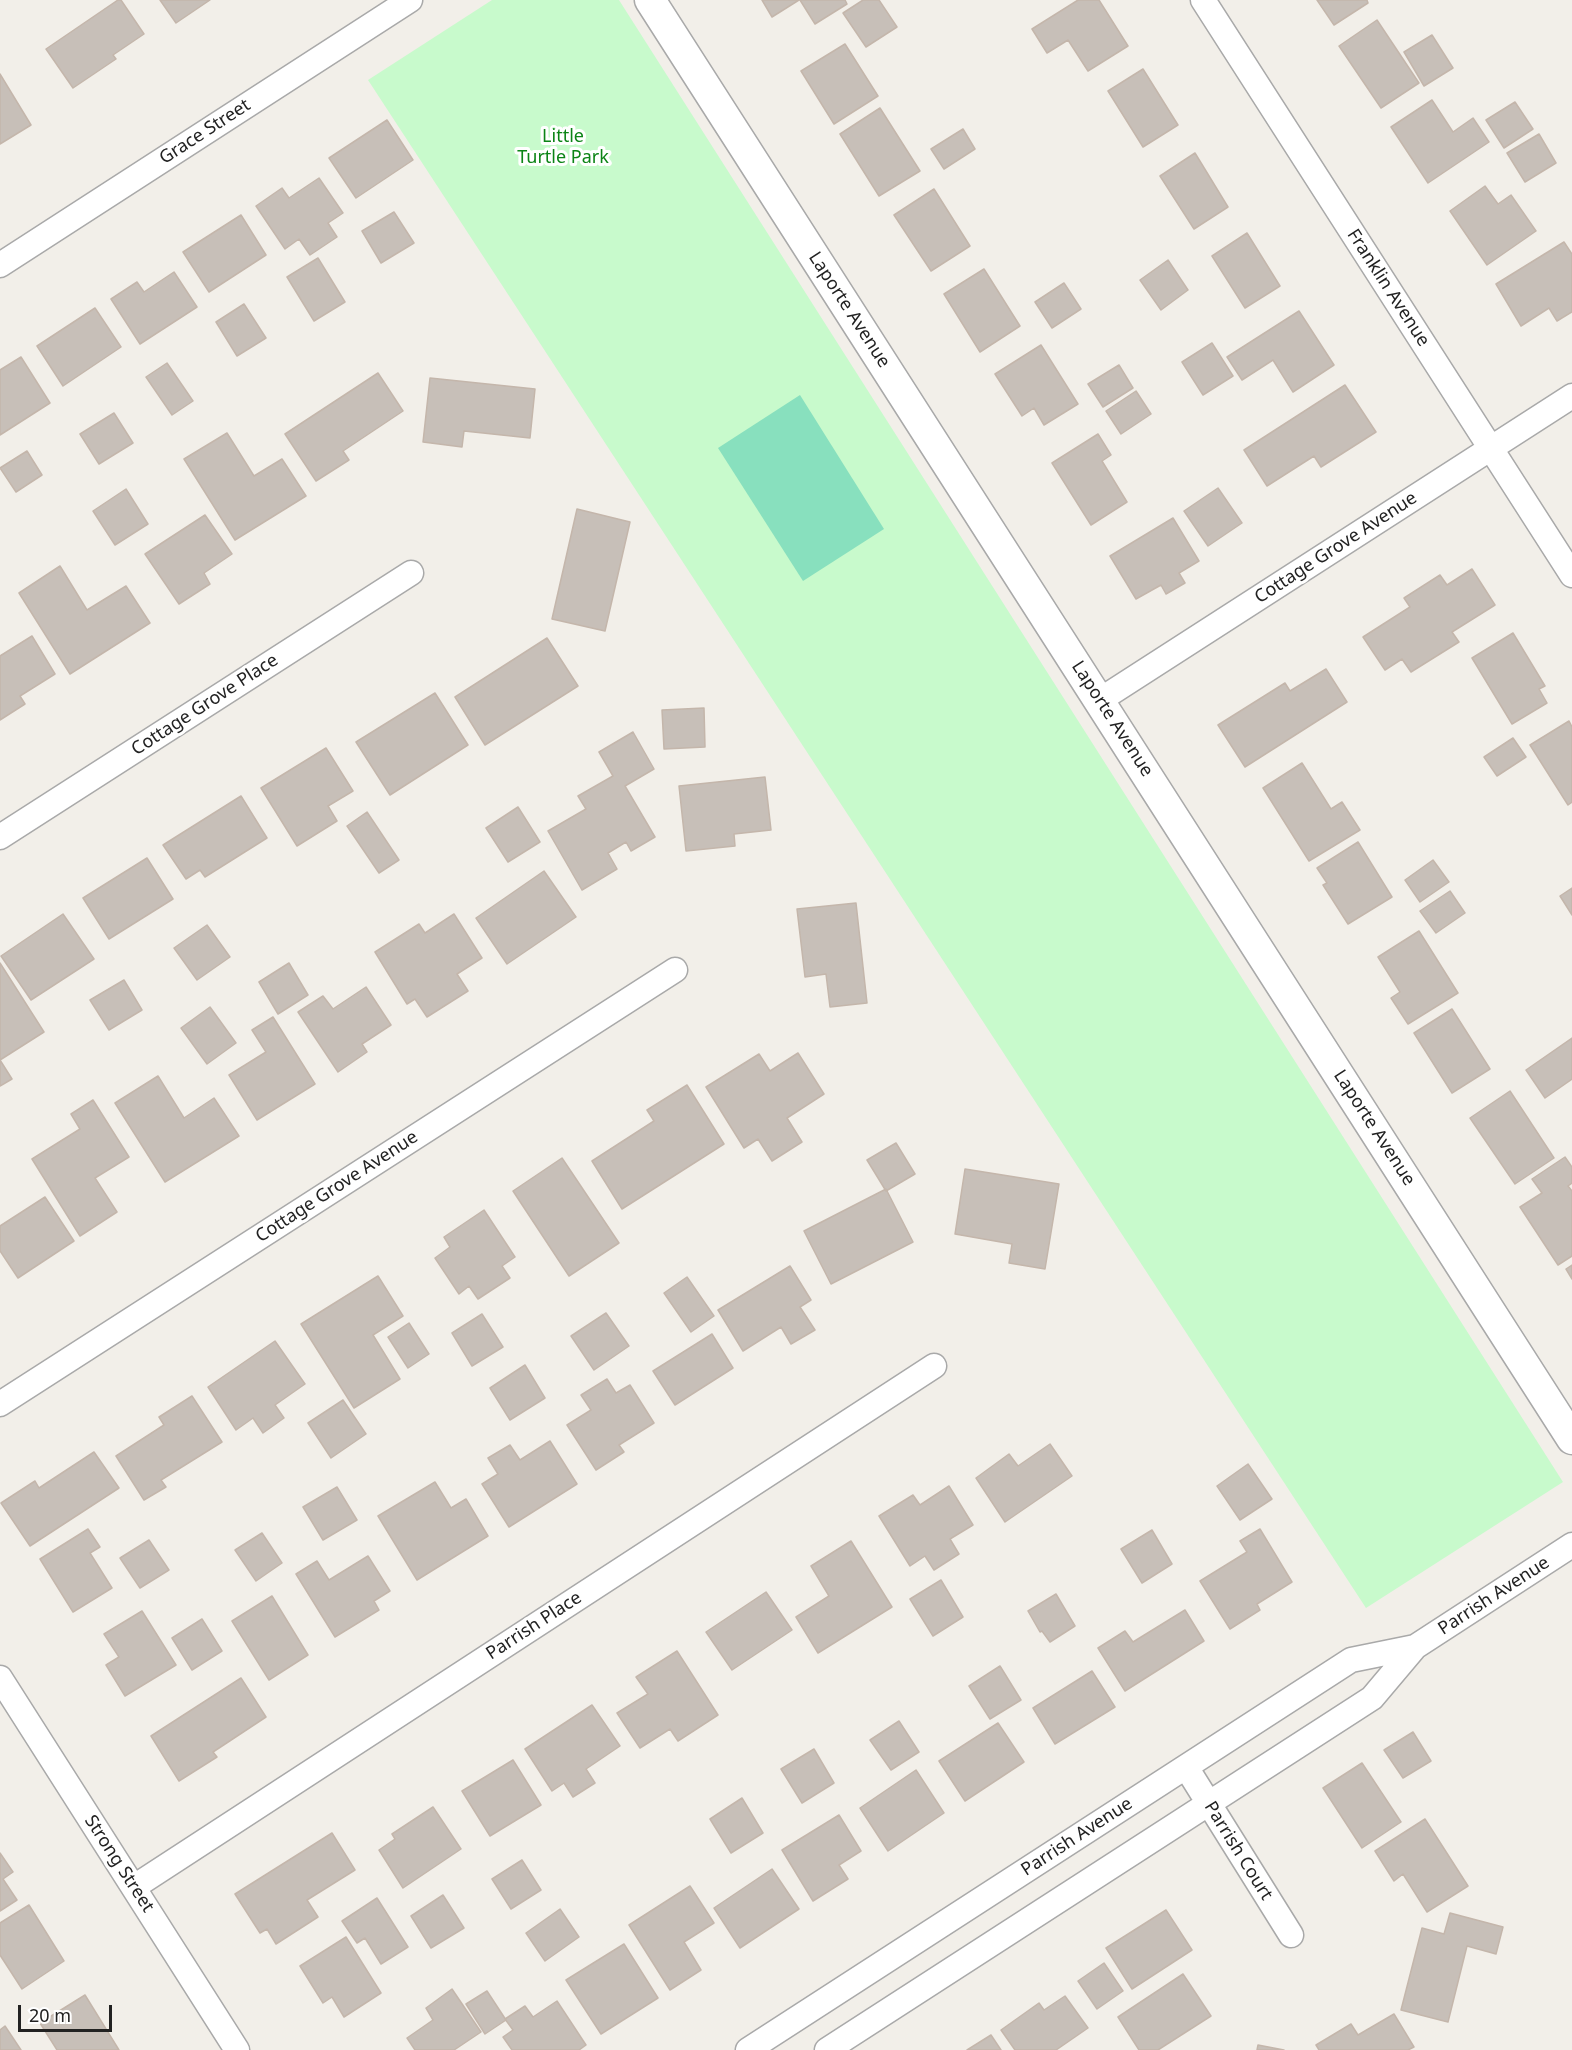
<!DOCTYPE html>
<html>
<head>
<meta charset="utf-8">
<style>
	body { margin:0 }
	#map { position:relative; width:1572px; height:2050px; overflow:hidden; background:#f2efe9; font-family:"Noto Sans",sans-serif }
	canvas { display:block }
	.scale { position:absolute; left:18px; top:2005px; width:94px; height:27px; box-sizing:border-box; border:3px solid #222; border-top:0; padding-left:8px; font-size:18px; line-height:21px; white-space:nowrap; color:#222; -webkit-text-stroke:4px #fff; paint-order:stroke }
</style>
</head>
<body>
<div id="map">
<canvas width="1572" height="2050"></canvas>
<div class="scale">20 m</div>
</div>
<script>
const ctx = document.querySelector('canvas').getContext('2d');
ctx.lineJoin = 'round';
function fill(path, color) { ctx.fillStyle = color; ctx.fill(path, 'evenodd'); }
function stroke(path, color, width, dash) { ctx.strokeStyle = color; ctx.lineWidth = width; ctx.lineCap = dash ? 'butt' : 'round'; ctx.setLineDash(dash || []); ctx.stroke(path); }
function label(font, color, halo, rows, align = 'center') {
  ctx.font = font + ' "Noto Sans",sans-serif'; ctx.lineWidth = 6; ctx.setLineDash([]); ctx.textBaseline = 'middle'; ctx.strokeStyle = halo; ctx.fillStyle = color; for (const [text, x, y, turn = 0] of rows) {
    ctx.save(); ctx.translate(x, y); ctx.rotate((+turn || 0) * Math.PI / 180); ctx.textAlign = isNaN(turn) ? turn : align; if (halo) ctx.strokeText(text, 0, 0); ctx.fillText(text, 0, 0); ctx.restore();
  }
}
fill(new Path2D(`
	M492 0H619L1563 1482 1366 1608 368 80Z`), '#c8facc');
fill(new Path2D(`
	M800 395 884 529 803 581 718 448Z`), '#88e0be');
const building = new Path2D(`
	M118 0H121L144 34 113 55 116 59 73 88 46 49Z
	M160 0H210L176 23Z
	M762 0H799L772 17Z
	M800 0H845L847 4 815 24Z
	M863 0H879L897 27 866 47 843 13Z
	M1078 0H1099L1128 46 1088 71 1068 40 1047 53 1032 29Z
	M1317 0H1367L1368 3 1334 25Z
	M1377 20 1419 83 1381 108 1339 46Z
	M1432 35 1453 68 1424 86 1404 52Z
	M845 44 878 96 834 124 801 71Z
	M1143 69 1178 125 1143 147 1108 91Z
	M0 74 31 125 0 144Z
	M1432 100 1453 132 1473 118 1489 142 1428 183 1391 127Z
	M1515 102 1533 129 1504 148 1486 120Z
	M880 108 920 171 879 196 840 134Z
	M387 120 413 160 356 198 329 158Z
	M963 129 975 149 944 169 931 149Z
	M1539 134 1556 163 1525 182 1507 153Z
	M1195 153 1228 207 1194 229 1160 176Z
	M319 178 343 213 328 223 337 237 310 255 299 239 285 249 256 206 282 188 289 198Z
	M1485 186 1498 204 1511 195 1536 231 1487 265 1450 211Z
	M934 189 970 246 931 271 894 215Z
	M394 212 414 243 381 263 362 231Z
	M241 215 266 255 209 292 183 252Z
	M1247 233 1280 286 1245 308 1212 256Z
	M1564 242 1572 254V312L1557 321 1549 308 1521 326 1496 284Z
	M318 258 345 302 314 321 287 277Z
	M1168 260 1188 290 1161 310 1140 280Z
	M984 269 1020 326 980 352 944 294Z
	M174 272 197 307 140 344 111 299 137 282 144 292Z
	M1064 283 1081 309 1052 328 1035 302Z
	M244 304 266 338 237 356 216 322Z
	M95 308 121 347 63 386 37 346Z
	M1299 311 1334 365 1293 392 1273 360 1242 380 1227 357Z
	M1212 343 1233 376 1203 395 1182 362Z
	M1041 345 1078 404 1044 425 1034 408 1022 416 995 374Z
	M21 357 50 403 0 435V370Z
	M167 363 193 401 172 415 146 377Z
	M1119 365 1133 388 1103 407 1088 384Z
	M378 373 403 411 343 451 349 460 316 481 285 434Z
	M430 378 535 389 530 438 464 431 462 447 423 442Z
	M1345 385 1376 432 1321 467 1314 456 1267 486 1244 450Z
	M1136 391 1151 414 1121 434 1106 411Z
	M114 413 133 443 99 464 80 434Z
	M227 433 254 476 282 459 306 496 235 540 184 459Z
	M1098 434 1111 455 1102 461 1127 502 1091 525 1052 463Z
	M27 451 42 475 16 492 0 468Z
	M1218 488 1242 523 1208 546 1184 511Z
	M126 489 148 524 115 545 93 511Z
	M577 509 630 522 605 631 552 619Z
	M205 515 232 554 204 573 210 584 179 604 145 554Z
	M1173 518 1199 561 1179 573 1185 583 1166 594 1161 585 1136 599 1110 556Z
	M60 566 87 610 126 586 150 623 70 674 19 593Z
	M1472 569 1495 605 1452 632 1459 642 1411 672 1402 659 1385 670 1363 637 1410 607 1404 598 1440 575 1447 585Z
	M1513 633 1545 686 1539 689 1547 703 1512 724 1472 658Z
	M32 636 55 674 20 696 25 704 0 720V656Z
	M547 638 578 686 485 745 455 697Z
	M1326 669 1347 702 1245 767 1218 725 1285 683 1290 691Z
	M435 693 468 745 390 795 356 742Z
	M704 708 705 747 664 749 662 710Z
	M1569 721 1572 727V802L1568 805 1530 745Z
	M633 732 654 769 625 786 655 837 631 851 626 842 608 853 617 869 582 890 548 831 586 809 578 796 613 776 599 752Z
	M1513 738 1526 757 1497 776 1484 757Z
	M326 748 353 791 328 806 337 821 297 846 261 788Z
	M1302 763 1331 809 1342 802 1360 830 1309 861 1263 788Z
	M765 777 771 830 734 834 735 846 686 851 679 786Z
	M241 796 267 838 205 877 200 870 186 879 163 845Z
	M518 807 540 842 508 862 486 828Z
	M367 812 399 860 379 873 347 826Z
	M1358 842 1392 897 1348 924 1323 885 1327 883 1317 868Z
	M147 858 173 899 109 939 83 898Z
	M1433 860 1449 882 1420 902 1405 880Z
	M544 871 576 917 507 964 476 918Z
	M1572 888V915L1560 896Z
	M1450 891 1465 913 1436 933 1420 911Z
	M856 903 867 1003 830 1007 826 974 805 977 797 909Z
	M63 914 94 959 31 1000 1 956Z
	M454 914 482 958 457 974 468 991 427 1017 415 999 407 1004 375 952 419 924 425 933Z
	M207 925 230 957 197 980 174 948Z
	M1419 931 1458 993 1408 1024 1391 998 1400 992 1378 957Z
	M0 963 44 1032 0 1060Z
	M289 963 308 995 278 1014 259 982Z
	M124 980 142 1010 109 1030 90 1000Z
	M366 987 391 1025 362 1044 367 1052 338 1072 298 1012 323 996 333 1009Z
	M210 1007 236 1043 207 1064 181 1028Z
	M1452 1009 1490 1069 1452 1093 1414 1033Z
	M273 1017 315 1084 257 1120 229 1075 266 1052 252 1030Z
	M1572 1038V1079L1545 1098 1526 1070Z
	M798 1053 824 1094 787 1118 802 1142 772 1161 758 1139 744 1148 706 1087 759 1054 770 1071Z
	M0 1060 12 1079 0 1086Z
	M158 1076 184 1118 214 1098 239 1136 165 1182 115 1103Z
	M687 1085 724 1144 622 1209 592 1161 654 1121 647 1110Z
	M1510 1091 1554 1158 1515 1184 1470 1118Z
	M93 1100 129 1157 95 1178 117 1212 80 1236 32 1159 80 1129 71 1114Z
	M896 1143 915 1174 886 1191 867 1160Z
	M1565 1157 1572 1167V1183L1568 1186 1572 1191V1256L1558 1265 1520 1207 1542 1193 1532 1179Z
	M562 1158 619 1243 569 1276 513 1191Z
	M965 1169 1059 1184 1045 1269 1009 1263 1012 1244 955 1234Z
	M886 1189 913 1242 831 1284 804 1231Z
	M45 1197 74 1241 18 1278 0 1251V1226Z
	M484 1210 515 1257 502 1266 510 1278 478 1299 469 1286 459 1294 435 1258 450 1247 444 1237Z
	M1572 1265V1279L1566 1269Z
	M790 1266 811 1300 800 1307 815 1330 791 1344 781 1327 743 1351 718 1310Z
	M378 1276 403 1316 373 1335 400 1379 354 1408 301 1324Z
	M687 1277 714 1316 691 1332 664 1293Z
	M606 1313 629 1346 594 1370 571 1336Z
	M482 1314 503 1347 472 1366 452 1333Z
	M409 1323 429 1354 408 1368 388 1337Z
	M712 1334 733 1368 675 1405 653 1371Z
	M275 1341 305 1384 275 1405 284 1418 263 1433 253 1418 236 1430 208 1387Z
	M525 1365 545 1398 510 1420 490 1388Z
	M607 1379 616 1393 630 1385 654 1423 619 1445 624 1452 596 1470 567 1425 591 1410 581 1395Z
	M192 1396 222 1442 161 1480 166 1487 144 1500 116 1456 164 1425 159 1417Z
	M343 1400 366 1434 331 1458 308 1423Z
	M550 1441 577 1484 509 1527 482 1484 498 1474 488 1458 510 1445 520 1460Z
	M1050 1444 1072 1476 1005 1522 976 1478 1009 1454 1018 1466Z
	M94 1452 119 1488 30 1546 1 1503 35 1481 39 1488Z
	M1248 1464 1272 1499 1240 1520 1217 1486Z
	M435 1482 451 1508 466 1499 488 1536 417 1580 378 1516Z
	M949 1486 973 1525 950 1539 959 1554 934 1570 925 1556 910 1566 879 1516 913 1495 920 1505Z
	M337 1487 357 1520 323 1540 303 1507Z
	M88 1529 100 1547 90 1553 112 1588 73 1612 40 1559Z
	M1260 1529 1292 1582 1257 1604 1260 1610 1230 1629 1200 1581 1247 1552 1240 1541Z
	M1152 1530 1172 1564 1142 1583 1121 1549Z
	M262 1533 282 1563 256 1581 235 1550Z
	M149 1540 169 1570 140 1588 120 1558Z
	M851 1541 892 1607 818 1653 796 1617 829 1596 811 1566Z
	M368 1556 390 1591 374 1601 379 1610 335 1637 296 1574 317 1561 329 1580Z
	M941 1580 963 1617 933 1636 910 1599Z
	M766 1592 792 1630 732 1670 706 1632Z
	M1056 1594 1075 1626 1050 1642 1042 1631 1040 1632 1028 1611Z
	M272 1596 308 1655 269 1680 232 1621Z
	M1185 1610 1204 1641 1125 1691 1098 1648 1125 1631 1133 1642Z
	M142 1611 176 1665 125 1696 106 1665 119 1657 104 1634Z
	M202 1619 222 1651 192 1670 172 1638Z
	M677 1651 718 1715 678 1741 670 1729 640 1748 617 1713 648 1694 636 1677Z
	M1000 1666 1021 1700 990 1719 969 1686Z
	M1092 1671 1115 1707 1055 1744 1033 1708Z
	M241 1678 266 1717 213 1752 217 1757 179 1781 151 1736Z
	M592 1705 620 1746 586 1769 595 1783 573 1797 564 1783 552 1791 525 1749Z
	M899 1721 919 1752 891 1770 870 1740Z
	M998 1723 1024 1762 965 1801 939 1761Z
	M1413 1732 1431 1761 1403 1778 1384 1750Z
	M814 1749 834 1783 802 1803 781 1769Z
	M513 1760 541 1805 490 1836 462 1791Z
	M1362 1763 1401 1822 1362 1848 1323 1788Z
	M916 1770 944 1813 888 1851 860 1808Z
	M742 1798 763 1833 731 1853 710 1819Z
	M433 1807 461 1849 403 1888 379 1850 395 1839 392 1834Z
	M839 1815 861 1851 839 1865 848 1879 813 1901 782 1850Z
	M1425 1819 1468 1886 1427 1912 1403 1874 1394 1881 1375 1851Z
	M332 1833 355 1870 307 1900 318 1917 276 1944 267 1929 260 1933 235 1894Z
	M0 1853 13 1872 3 1879 17 1900 0 1911Z
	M522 1860 541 1890 511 1909 492 1879Z
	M772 1869 799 1909 740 1948 714 1908Z
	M690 1886 714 1923 684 1942 701 1970 670 1990 629 1925Z
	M443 1895 464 1928 431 1948 411 1916Z
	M377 1898 408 1947 381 1964 365 1938 357 1943 342 1921Z
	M29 1905 64 1961 22 1989 0 1955V1923Z
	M560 1909 579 1937 545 1961 526 1933Z
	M1166 1910 1192 1950 1132 1989 1106 1948Z
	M1450 1913 1503 1927 1496 1954 1467 1946 1448 2022 1401 2010 1422 1928 1444 1934Z
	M346 1937 381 1993 344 2017 332 1997 323 2003 300 1966Z
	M624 1944 658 1998 601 2034 566 1980Z
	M1104 1963 1123 1991 1097 2009 1078 1981Z
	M1183 1974 1211 2016 1158 2050H1139L1118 2017Z
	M452 1989 481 2032 454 2050H415L407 2038 433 2020 426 2008Z
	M487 1991 506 2020 485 2034 466 2004Z
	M85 1995 119 2050H57L40 2023Z
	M1065 1996 1088 2028 1056 2050H1015L1001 2030 1039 2003 1044 2010Z
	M557 2001 586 2045 579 2050H512L503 2037 513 2030 505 2019 525 2006 533 2017Z
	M1394 2014 1414 2047 1408 2050H1319L1316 2045 1351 2024 1358 2035Z
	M5 2026 21 2050H0V2030Z
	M991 2035 1001 2050H967Z
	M1258 2045 1284 2050H1257Z`);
fill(building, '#c7bfb8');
stroke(building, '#c4b6ab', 1.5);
const minor = new Path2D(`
	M1203 0 1572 575
	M0 265 410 0
	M1100 700 1572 396
	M0 837 411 573
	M0 1404 675 970
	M0 1678 237 2050
	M1186 1767 1291 1935
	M134 1887 934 1366
	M748 2050 1351 1660 1415 1647
	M827 2050 1372 1698 1415 1647 1572 1545`);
const tertiary = new Path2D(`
	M650 0 1572 1439`);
stroke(minor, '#a9a9a9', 27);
stroke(tertiary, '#a9a9a9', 33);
stroke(minor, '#fff', 24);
stroke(tertiary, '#fff', 30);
label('18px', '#222', '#fff', [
	["Grace Street",205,132,-33],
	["Franklin Avenue",1388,288,57],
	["Laporte Avenue",849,310,57],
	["Cottage Grove Avenue",1336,548,-33],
	["Cottage Grove Place",205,705,-33],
	["Laporte Avenue",1112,719,57],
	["Laporte Avenue",1374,1128,57],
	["Cottage Grove Avenue",337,1187,-33],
	["Parrish Avenue",1494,1596,-33],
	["Parrish Place",534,1626,-33],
	["Parrish Avenue",1077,1837,-33],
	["Parrish Court",1238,1851,58],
	["Strong Street",119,1864,57]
]);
label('18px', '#0c8416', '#fff', [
	["Little",563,137],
	["Turtle Park",563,158]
]);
</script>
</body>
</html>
